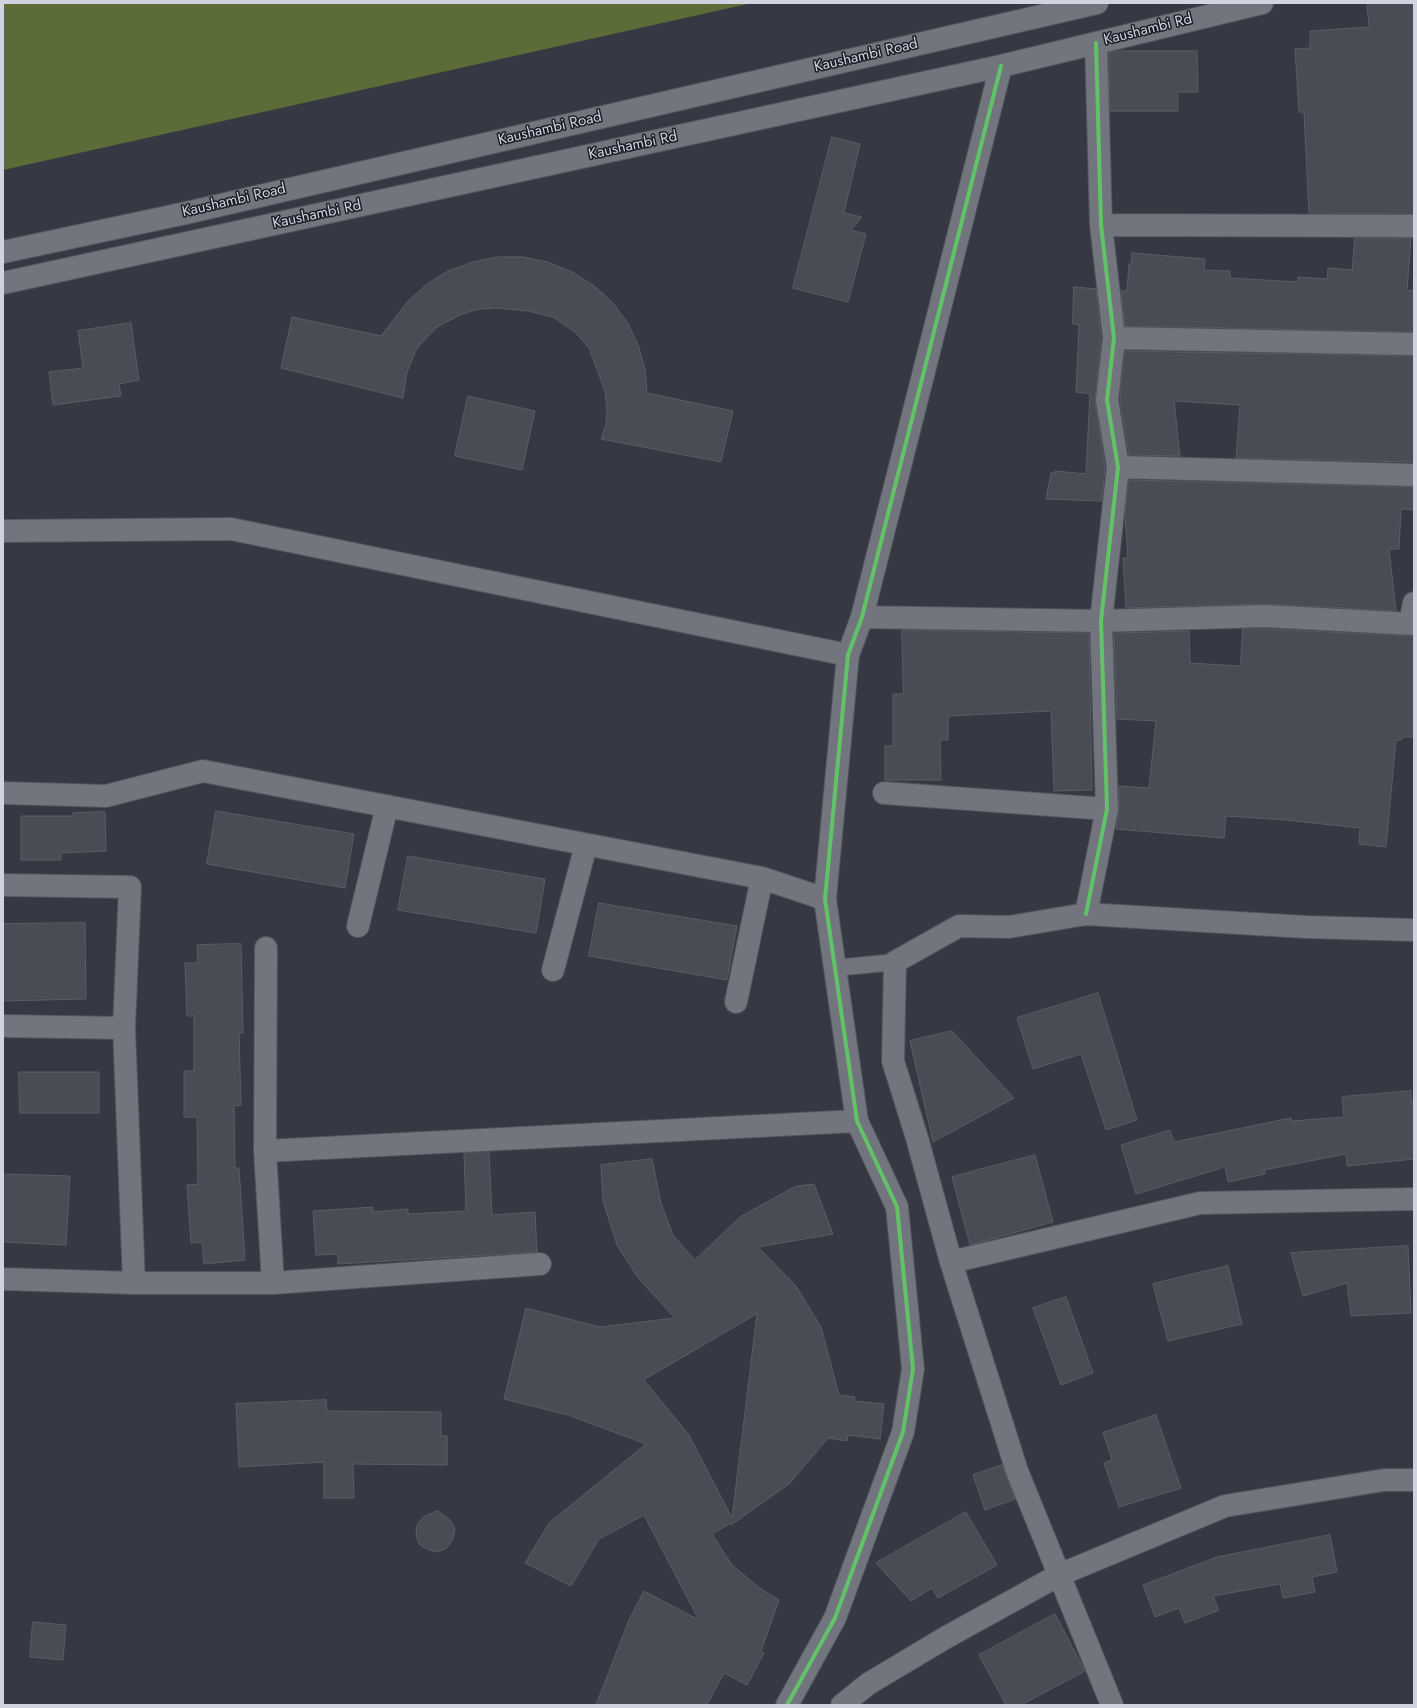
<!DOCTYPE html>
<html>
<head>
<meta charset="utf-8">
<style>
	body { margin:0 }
	#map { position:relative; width:1417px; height:1708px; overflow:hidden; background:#363843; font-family:Jost,sans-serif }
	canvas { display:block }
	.frame { position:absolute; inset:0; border:4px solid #d0d4e1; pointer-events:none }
</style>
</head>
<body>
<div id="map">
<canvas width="1417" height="1708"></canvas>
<div class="frame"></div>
</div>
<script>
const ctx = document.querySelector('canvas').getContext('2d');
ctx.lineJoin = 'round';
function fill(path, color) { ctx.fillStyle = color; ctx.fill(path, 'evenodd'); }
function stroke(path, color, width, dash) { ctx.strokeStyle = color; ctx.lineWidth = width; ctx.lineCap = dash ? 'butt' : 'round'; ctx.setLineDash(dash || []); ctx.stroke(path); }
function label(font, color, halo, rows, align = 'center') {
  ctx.font = font + ' Jost,sans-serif'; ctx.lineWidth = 3; ctx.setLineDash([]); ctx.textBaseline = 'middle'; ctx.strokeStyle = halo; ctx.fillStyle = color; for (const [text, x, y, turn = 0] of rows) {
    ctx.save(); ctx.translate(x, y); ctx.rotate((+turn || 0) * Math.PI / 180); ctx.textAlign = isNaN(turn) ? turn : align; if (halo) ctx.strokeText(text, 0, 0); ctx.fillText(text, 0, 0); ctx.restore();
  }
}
fill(new Path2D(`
	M3 3H752L3 170Z`), '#5b6c38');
const building = new Path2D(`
	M1367 3H1414V214L1309 213 1304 112H1299L1295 49 1310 48V31L1369 27Z
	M1116 51H1197L1198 92H1178V111H1110L1109 53Z
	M832 137 860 144 844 213 862 217 851 230 866 234 848 302 793 288Z
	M1355 238H1411L1407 290 1414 291V332L1125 326 1121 291H1127L1129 264H1131L1132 253 1205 259 1204 270 1230 271V278L1298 282V277L1327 279 1328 268 1352 270Z
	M498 257H523L548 262 572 272 593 285 612 302 627 322 638 345 645 369 647 393 733 411 721 462 601 439 606 424 607 409 605 391 589 348 575 332 553 317 528 311 496 308 479 309 462 314 437 327 417 348 407 372 403 398 281 368 292 317 381 336 408 301 427 284 448 271 473 262Z
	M1074 287 1096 289 1101 338 1095 402 1105 467 1102 501 1046 499 1051 473H1055V471L1086 474 1090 394 1076 392 1079 325 1073 324Z
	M131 323 139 380 119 384 121 396 53 405 49 372 83 368 78 331Z
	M1125 351 1414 356V462L1236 458 1240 405 1174 401 1180 456 1129 455 1120 400Z
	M468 396 535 411 522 470 455 456Z
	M1129 480 1414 487V510L1401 509 1399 549H1389L1396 611 1265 604 1126 608 1123 558H1128L1125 516Z
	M1243 629H1264L1414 636V737H1402V740H1396L1386 847 1359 844 1360 828 1286 820 1226 816 1224 838 1116 829 1119 810V786L1149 788 1156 721 1117 719 1114 633 1189 631 1190 663 1240 666Z
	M902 630 1089 633 1092 790 1054 791 1051 711 948 716V740H940L941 780H885V746H893V694H903Z
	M216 811 354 834 345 888 207 864Z
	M105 812 106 851 61 853V860H21V816H73V813Z
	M408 856 545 879 536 933 398 910Z
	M599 903 737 926 727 980 589 956Z
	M85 923 86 999 3 1001V924Z
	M241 944 243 1033H239L241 1105 234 1106 235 1168H239L245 1260 204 1264 202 1242 191 1243 187 1185 198 1184 197 1117H184V1071H194V1016H187L185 963H198L197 945Z
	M1098 993 1137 1120 1106 1130 1081 1054 1033 1069 1017 1018Z
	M952 1031 1014 1098 933 1142 910 1041Z
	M19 1072H99V1113H20Z
	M1411 1091V1101H1414V1159L1347 1166 1346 1154 1264 1170 1265 1174 1228 1182 1225 1167 1136 1194 1121 1145 1170 1130 1174 1142 1291 1118 1292 1121 1344 1117 1342 1097Z
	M489 1152 492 1215 535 1212 537 1252 338 1264V1254L316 1255 313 1211 373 1207V1212L408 1209V1214L466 1211 464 1153Z
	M1035 1155 1053 1222 970 1245 952 1177Z
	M652 1159 661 1203 673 1235 695 1260 740 1217 796 1186 814 1184 833 1234 758 1247 796 1286 821 1327 839 1395 855 1397 854 1401 884 1404 880 1439 848 1435 847 1441 828 1438 789 1484 731 1525V1523L712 1534 732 1565 761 1589 779 1600 761 1651 764 1653 747 1685 724 1673 707 1705H596L629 1620 644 1591 699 1620 644 1515 599 1539 571 1586 525 1563 549 1523 646 1444 568 1415 504 1399 526 1308 600 1327 675 1318 638 1278 617 1245 603 1201 601 1165ZM757 1314 732 1518 689 1435 644 1380Z
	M3 1174 70 1176 66 1245 3 1242Z
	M1408 1246 1411 1313 1351 1316 1347 1283 1303 1296 1291 1253Z
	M1228 1266 1242 1324 1168 1341 1153 1284Z
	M1066 1297 1093 1373 1061 1385 1033 1308Z
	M326 1400 327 1411 441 1412V1436H447V1465L353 1464 354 1498H324V1462L239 1467 236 1404Z
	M1156 1415 1181 1488 1119 1507 1104 1463 1112 1460 1103 1433Z
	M1002 1465 1015 1499 985 1510 973 1475Z
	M438 1511 450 1520 455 1529 453 1539 447 1548 438 1552 428 1550 419 1544 416 1534 417 1525 423 1517Z
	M966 1512 997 1565 938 1598 932 1588 911 1601 876 1563Z
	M1330 1535 1337 1572 1312 1577 1315 1592 1283 1598 1280 1584 1213 1596 1219 1610 1185 1623 1179 1608 1155 1617 1143 1585 1217 1557Z
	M1055 1614 1085 1671 1021 1705H1006L979 1655Z
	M33 1622 66 1625 63 1660 30 1657Z`);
fill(building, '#4a4c55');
stroke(building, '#5a5c66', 1);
const service = new Path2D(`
	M835 968 895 962`);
const minor = new Path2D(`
	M1101 225 1414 226
	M1114 338 1414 344
	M1118 467 1414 475
	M3 531 231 529 848 655
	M862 617 1101 621 1264 616 1414 624
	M1410 623 1414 603
	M3 793 106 796 203 771 762 878 825 899
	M884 793 1107 809
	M3 885 130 887 124 1028 134 1283
	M1086 914 1107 809 1101 621 1118 467 1107 400 1114 338 1101 225 1096 43
	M358 926 387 806
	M266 948 265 1151 273 1283
	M553 970 586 845
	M736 1002 762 878
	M3 1026 124 1028
	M265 1151 857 1121
	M951 1262 1200 1203 1414 1199
	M3 1279 134 1283H273L540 1264
	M787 1705 835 1618 903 1432 913 1369 897 1207 857 1121 825 899 848 655 862 617 1001 66
	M842 1705 868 1684 945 1638 1059 1575 1225 1506 1384 1480H1414
	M1112 1705 1017 1471 951 1262 917 1138 893 1061 895 962 959 926 1009 927 1086 914 1306 927 1414 930`);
const secondary = new Path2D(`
	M3 252 186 213 1097 3
	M3 283 1001 66 1262 3`);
stroke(service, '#51545e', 18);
stroke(minor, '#51545e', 24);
stroke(secondary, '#51545e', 24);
stroke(service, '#72757e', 16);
stroke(minor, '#72757e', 22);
stroke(secondary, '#72757e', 22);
stroke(new Path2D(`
	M1086 914 1107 809 1101 621 1118 467 1107 400 1114 338 1101 225 1096 43
	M787 1705 835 1618 903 1432 913 1369 897 1207 857 1121 825 899 848 655 862 617 1001 66`), '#61c268', 4);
label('15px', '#d0d4e1', '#1b1d26', [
	["Kaushambi Rd",1148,30,-14],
	["Kaushambi Road",866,56,-13],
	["Kaushambi Road",550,129,-13],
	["Kaushambi Rd",633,146,-12],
	["Kaushambi Road",234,201,-13],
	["Kaushambi Rd",317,215,-12]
]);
</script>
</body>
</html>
